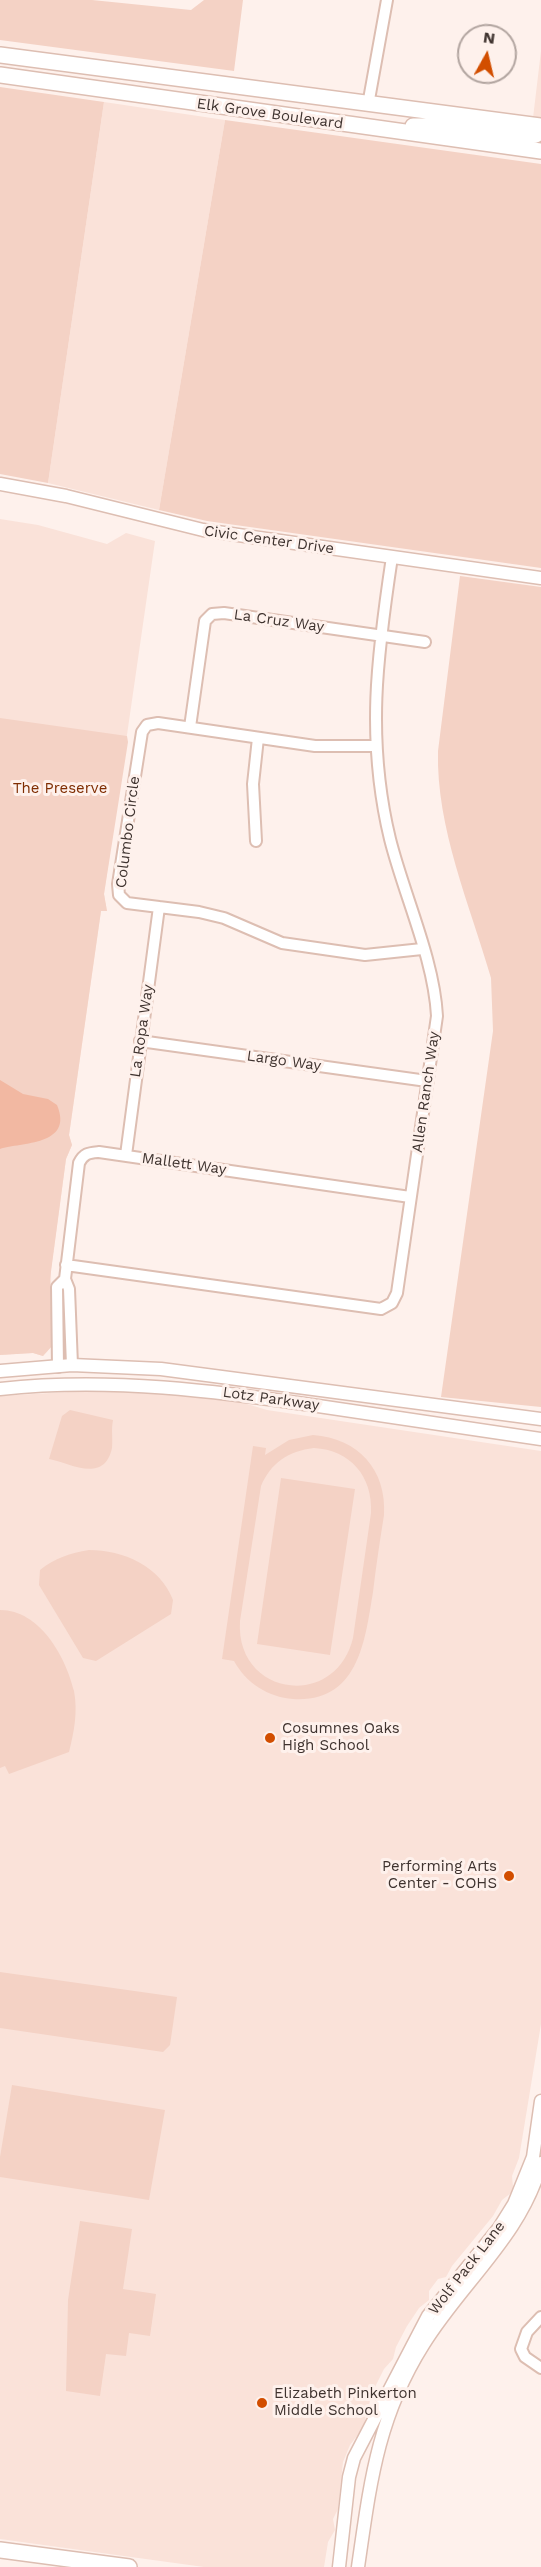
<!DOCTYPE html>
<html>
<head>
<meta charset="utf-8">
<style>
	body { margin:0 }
	#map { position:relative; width:541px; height:2567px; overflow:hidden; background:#fef1ec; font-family:"Work Sans",sans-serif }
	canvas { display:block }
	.north { position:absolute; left:457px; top:24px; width:60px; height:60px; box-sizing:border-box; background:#fef1ec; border:2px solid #b2a5a0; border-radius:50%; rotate:8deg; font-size:16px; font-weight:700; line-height:24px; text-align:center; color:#3f332f }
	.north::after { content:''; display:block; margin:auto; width:21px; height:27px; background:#d24e00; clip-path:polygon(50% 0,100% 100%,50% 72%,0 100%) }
</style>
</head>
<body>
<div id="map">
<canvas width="541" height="2567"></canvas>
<div class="north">N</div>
</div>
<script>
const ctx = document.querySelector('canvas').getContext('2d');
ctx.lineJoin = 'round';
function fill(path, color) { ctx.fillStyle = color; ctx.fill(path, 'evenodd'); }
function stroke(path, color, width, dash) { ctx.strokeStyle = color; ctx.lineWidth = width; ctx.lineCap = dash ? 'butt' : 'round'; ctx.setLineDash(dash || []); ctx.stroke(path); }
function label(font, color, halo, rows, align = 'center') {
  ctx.font = font + ' "Work Sans",sans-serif'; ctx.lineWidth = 6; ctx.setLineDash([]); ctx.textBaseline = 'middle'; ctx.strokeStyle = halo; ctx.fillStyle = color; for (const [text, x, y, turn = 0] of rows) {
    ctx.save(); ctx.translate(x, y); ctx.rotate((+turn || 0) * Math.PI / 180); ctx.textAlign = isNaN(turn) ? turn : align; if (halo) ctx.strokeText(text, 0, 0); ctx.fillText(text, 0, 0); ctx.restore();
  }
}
fill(new Path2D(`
	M541 51V119L533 118Z
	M104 102 225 120 159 510 48 483Z
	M0 519 38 525 107 544 126 533 155 541 104 894 107 911H101L69 1135 72 1145 66 1159 51 1270 52 1346 43 1356 33 1353 0 1355Z
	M101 1390 166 1392 231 1399 267 1410 541 1451V2024L519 2158 512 2176 513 2187 511 2193 502 2200 493 2216 452 2266 446 2277 438 2279 429 2291V2300L419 2308 407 2326 396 2347 393 2359 384 2369 372 2393 363 2428 350 2445 343 2462 338 2509 333 2519 335 2530 328 2542 324 2567H204L0 2539V1396Z`), '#fae2d9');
fill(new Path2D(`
	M0 0H92L191 10 204 0H243L234 71 0 40Z
	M0 87 104 102 48 483 0 474Z
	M225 120 541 164V568L207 521 159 510Z
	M460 576 541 587V1407L441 1397 493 1031 491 978C470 905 436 828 438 751Z
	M0 718 127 736 128 742 104 894 107 911H101L69 1135 72 1145 66 1159 50 1279 52 1346 43 1356 33 1353 0 1355Z
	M70 1410 113 1420C111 1430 113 1438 112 1448 104 1485 68 1462 49 1459L62 1416Z
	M313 1435C358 1438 387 1470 384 1515 380 1540 376 1566 373 1592 365 1640 359 1703 293 1699 268 1697 246 1683 234 1661L222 1659 253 1446 266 1448 265 1455 289 1440ZM314 1448C350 1450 373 1476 371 1513L353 1638C335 1711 235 1696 240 1621L261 1486C271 1463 288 1451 314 1448Z
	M281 1478 355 1489 330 1655 257 1644Z
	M89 1550C123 1550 160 1566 173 1600L171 1614 96 1661 83 1658 39 1585 40 1570C55 1558 70 1553 89 1550Z
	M0 1610C40 1610 66 1657 74 1691 78 1712 74 1732 69 1752L9 1774 5 1766 0 1768Z
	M0 1972 177 1997 170 2045 163 2052 0 2028Z
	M12 2085 165 2110 149 2200 0 2177V2157Z
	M80 2221 132 2229 123 2289 156 2294 150 2336 129 2333 126 2356 106 2354 100 2396 66 2391 68 2300Z`), '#f4d2c5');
fill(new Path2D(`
	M0 1080 23 1094 48 1099 57 1105C74 1146 21 1142 0 1149Z`), '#f2b8a2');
const minor = new Path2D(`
	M368 105 387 0
	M190 727 205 621 212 614 224 613 425 642
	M375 746H315L158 723 147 725 142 732 118 884 119 895 127 903 199 912 224 918 282 943 365 955 422 949
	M256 841 253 784 258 738
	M140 1041 427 1081
	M126 1155 159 907
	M66 1265 381 1309 392 1303 397 1293 437 1016C434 959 404 895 390 839 366 740 377 656 392 557
	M72 1365 69 1289 65 1279 79 1163C84 1153 89 1153 99 1152L410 1197
	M58 1367 57 1287 65 1279
	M541 2317 527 2332 521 2349 525 2357 541 2368`);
const tertiary = new Path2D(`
	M0 484 66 496 203 530 541 578
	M0 1371 72 1365 161 1369 541 1419
	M0 1389C110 1377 217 1391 325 1407 397 1417 469 1428 541 1439
	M339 2567 349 2477 354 2458 428 2316 499 2228 514 2204 533 2157 541 2101
	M358 2567C370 2485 377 2418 423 2345 461 2283 522 2235 541 2163`);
const secondary = new Path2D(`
	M0 55 541 126
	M0 75 541 151
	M413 126H435L512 137 536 135 541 129
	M0 2550 129 2567`);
stroke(minor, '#ddbeb2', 14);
stroke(tertiary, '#ddbeb2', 15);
stroke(secondary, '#ddbeb2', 18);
stroke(minor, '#fff', 10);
stroke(tertiary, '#fff', 12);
stroke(secondary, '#fff', 15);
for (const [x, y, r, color] of [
	[270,1738,6,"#d24e00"],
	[509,1876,6,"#d24e00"],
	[262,2403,6,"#d24e00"]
]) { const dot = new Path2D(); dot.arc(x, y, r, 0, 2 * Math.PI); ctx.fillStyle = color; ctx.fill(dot); stroke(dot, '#fef1ec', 2); }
label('15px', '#3f332f', '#fef1ec', [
	["Elk Grove Boulevard",270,114,8],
	["Civic Center Drive",269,540,8],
	["La Cruz Way",279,621,8],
	["Columbo Circle",128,832,-83],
	["La Ropa Way",142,1031,-82],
	["Largo Way",284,1061,8],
	["Allen Ranch Way",426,1092,-82],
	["Mallett Way",184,1164,8],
	["Lotz Parkway",271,1399,8],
	["Wolf Pack Lane",467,2268,-52]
]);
label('15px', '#7f2d02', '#fef1ec', [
	["The Preserve",60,789]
]);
label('15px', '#3f332f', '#fef1ec', [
	["Cosumnes Oaks",282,1729],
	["High School",282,1746],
	["Performing Arts",497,1867,"right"],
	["Center - COHS",497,1884,"right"],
	["Elizabeth Pinkerton",274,2394],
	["Middle School",274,2411]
], 'left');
</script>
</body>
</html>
